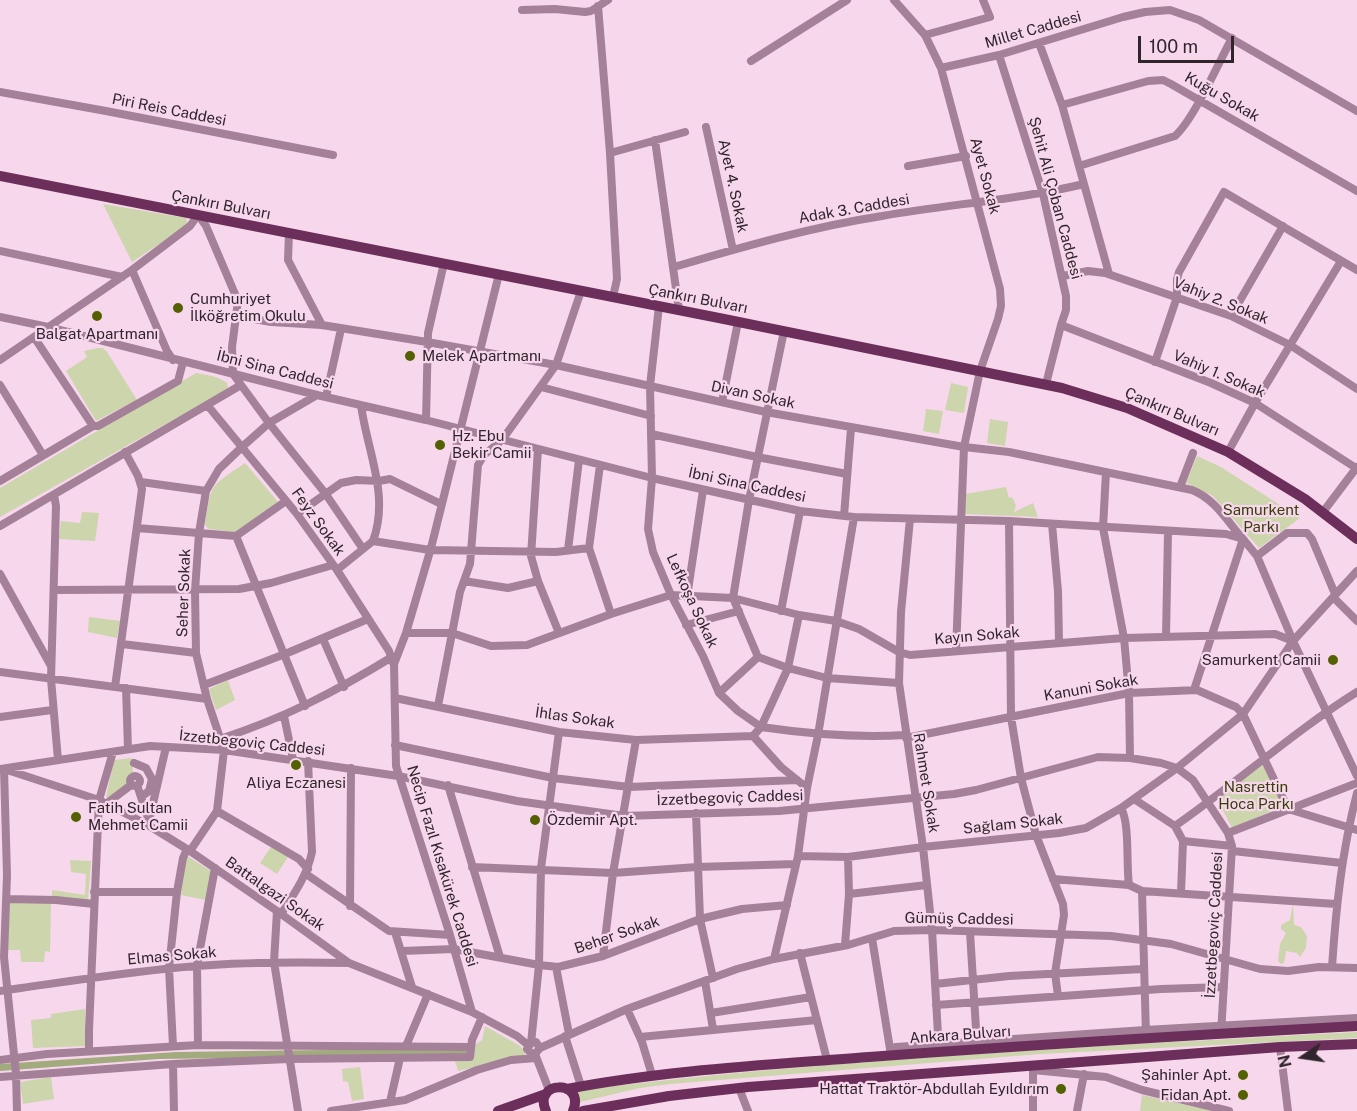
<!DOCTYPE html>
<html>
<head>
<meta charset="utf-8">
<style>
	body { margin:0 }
	#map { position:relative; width:1357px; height:1111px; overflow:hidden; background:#f7d7ec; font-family:"Public Sans",sans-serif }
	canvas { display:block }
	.north { position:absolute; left:1273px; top:1027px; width:60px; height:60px; -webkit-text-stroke:4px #f7d7ec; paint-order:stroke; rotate:257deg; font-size:16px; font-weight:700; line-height:24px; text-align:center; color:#31252d }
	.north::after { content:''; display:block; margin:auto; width:21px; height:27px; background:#31252d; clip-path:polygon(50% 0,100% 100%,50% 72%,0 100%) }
	.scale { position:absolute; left:1138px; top:36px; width:96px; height:27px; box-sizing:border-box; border:3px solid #31252d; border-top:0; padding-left:8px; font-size:18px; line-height:21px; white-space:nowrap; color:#31252d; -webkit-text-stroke:4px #f7d7ec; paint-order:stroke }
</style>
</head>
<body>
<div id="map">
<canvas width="1357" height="1111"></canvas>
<div class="north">N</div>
<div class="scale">100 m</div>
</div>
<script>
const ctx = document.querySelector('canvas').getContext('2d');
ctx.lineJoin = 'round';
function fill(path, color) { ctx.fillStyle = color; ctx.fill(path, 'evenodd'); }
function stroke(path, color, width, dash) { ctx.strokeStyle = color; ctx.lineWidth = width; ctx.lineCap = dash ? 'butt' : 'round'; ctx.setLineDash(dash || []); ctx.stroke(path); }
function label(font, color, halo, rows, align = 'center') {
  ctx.font = font + ' "Public Sans",sans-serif'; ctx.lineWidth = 4.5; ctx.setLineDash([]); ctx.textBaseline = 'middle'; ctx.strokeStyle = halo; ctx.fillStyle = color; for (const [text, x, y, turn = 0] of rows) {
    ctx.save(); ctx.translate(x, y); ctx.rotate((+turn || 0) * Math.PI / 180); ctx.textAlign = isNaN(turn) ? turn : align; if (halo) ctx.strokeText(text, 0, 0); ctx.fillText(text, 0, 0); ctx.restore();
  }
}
fill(new Path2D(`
	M103 204 186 218 188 225 132 262Z
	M98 348H103L107 352 137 400 96 421 66 371 87 357 84 351Z
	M196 373C207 375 218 376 227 383L228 389 0 517V488Z
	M951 383 968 387 964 413 945 410Z
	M926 409 943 411 939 434 923 431Z
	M990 419 1008 422 1005 446 987 443Z
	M1197 456 1221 467 1300 518 1259 548 1213 496 1186 483Z
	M245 463 278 502 235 532 209 529 205 525C211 483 210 487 245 463Z
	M1006 487 1009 498 1012 497 1016 505 1014 512 1033 503 1038 517 964 514 965 494Z
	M82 512 99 513 95 541 59 539 61 521 80 523Z
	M89 617 120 621 117 638 88 632Z
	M228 680 235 700 216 710 209 689Z
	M132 758 133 773 128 778V784L109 798 106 797 114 760Z
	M1263 765 1284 806 1232 828 1217 799Z
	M271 847 288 857 277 874 260 863Z
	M52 848V890L85 895 86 874 71 872 70 860 91 861 88 900 52 896Z
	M187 856 211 871 206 900 181 895 184 865Z
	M23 902 51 903 50 952 45 951 44 962H21L20 950H8L9 903Z
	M1293 903 1294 925 1301 927 1307 936 1306 948 1300 957 1297 953 1286 951 1284 963 1281 964 1278 961 1280 944 1286 933 1281 929V925L1290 920Z
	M85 1009V1046L33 1048 31 1020 51 1018V1014Z
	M485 1026 520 1046 526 1053 522 1056 458 1071 455 1061 472 1059V1047L482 1040Z
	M1357 1032V1038L1040 1054 670 1084 640 1088 580 1102 578 1090C836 1059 1097 1046 1357 1032Z
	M360 1067 364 1099 352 1101 348 1082 343 1081 342 1069Z
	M51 1077 54 1099 23 1104 20 1082Z
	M1142 1095 1214 1111H1140Z`), '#ccd5ac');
fill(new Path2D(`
	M470 1048 469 1055 158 1059 0 1071V1064L176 1052Z`), '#a1ab7d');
stroke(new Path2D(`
	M894 0 925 35 941 68 1000 289 1001 306 998 319 980 371 964 447 956 651
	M598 6 610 153 617 279 613 297
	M522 10 555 9 585 12 591 11 608 0
	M925 35 990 17 983 0
	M1039 43 1062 105 1109 274
	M999 55 1043 194 1066 296V310L1061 325 1046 384
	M751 61 847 0
	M941 68 999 55 1123 17 1145 12 1170 10 1199 20 1357 111
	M0 92 106 111 333 155
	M1062 105 1148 81 1163 80 1171 84 1357 191
	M706 127 733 250
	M655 140 679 310
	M610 153 685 132
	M908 166 966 156
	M1079 166 1175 136C1194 119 1219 62 1232 38
	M289 233 288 260 322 325
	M0 251 122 277
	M674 267C742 247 811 227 882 216 949 204 1017 200 1084 184
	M132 270 167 351 173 360
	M1063 276 1088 271 1105 273 1231 316 1290 345 1357 389
	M659 306 650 386 652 478 648 529 653 552 671 595 703 656 719 693 738 711 761 727 753 736 781 767 807 788
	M238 316 271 322 322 325 427 342 556 365 766 412 964 447 1009 452 1192 490C1215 499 1227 521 1243 539L1194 690
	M1231 316 1283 226
	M0 317 48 327 317 395 426 420 652 478 800 511 854 517 1009 521 1226 534 1243 539 1257 556 1293 641 1357 776
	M1061 325 1211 383 1255 403 1356 468
	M784 331 749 500 733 598 758 657 788 668 827 678 899 683
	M34 337 93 426
	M0 360 132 270 190 226 198 215 206 226 238 301 232 347 233 374 269 423 325 493 363 549
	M1155 362 1177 297V279L1179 272 1224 192 1357 270
	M0 385 43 455
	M541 387 651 416
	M326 397 341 329
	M722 402 738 322
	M361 405C367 451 390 495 373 541
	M208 406 297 514 337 570 389 651 393 663
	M426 420 428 333 444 263
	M651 434 757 457 847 474
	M538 449 531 556 538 581 559 633
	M1228 452 1255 403 1341 261
	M600 465 589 548 611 614
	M1106 472 1103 528 1124 638 1129 693 1130 758
	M0 481 93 426H98L178 381 183 362
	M141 482 206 491
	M1180 487 1193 453
	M54 495 56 506 51 679 58 760
	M1323 512 1357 467
	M297 514 341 483 356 480 379 481 390 479 441 504
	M844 516 851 428
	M910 519 901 612 899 683 923 847 932 930 939 1052
	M1009 521 1011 717 1021 778 1036 835 1063 904 1064 915 1055 973 1058 996
	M1052 524 1058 591 1059 642
	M0 526 241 385
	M137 528 236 536 286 501
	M236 536 305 706
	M568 550 579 460
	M1257 556 1287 533H1307L1312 539 1335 594
	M337 570 373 541 430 550 556 552 589 548
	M0 574 51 666
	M464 581 508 588 538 581
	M54 590 239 589 271 583 333 565
	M687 597 703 490
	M1333 597 1357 621
	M781 611 800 511
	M799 615 788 668 761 727C809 734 856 738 905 735
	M686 625 739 611
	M406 633H452L491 646 527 645 611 614 671 595 733 598 799 615 836 621 859 629 899 652 910 655 1124 638 1275 634 1293 641
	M1166 637 1168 531
	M323 639 344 687
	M122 644 196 653
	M0 672 207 699
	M204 685 285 654 368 619
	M115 687 142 489 138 476 125 452
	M126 688 128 749
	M719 693 758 657
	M395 698 559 732 636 740 753 736
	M438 706 460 592 470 564 478 465 484 455 502 440 556 365 581 291
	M284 716 293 759
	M0 717 52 710
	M906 738 1129 693 1197 690 1236 707 1243 714 1288 809 1357 830
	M220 739C284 718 335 692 392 657
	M395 745 553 778 629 787 797 780
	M134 763 146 768 152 779 149 791 141 797
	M0 769 150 746 224 750 398 776 517 801 624 816 779 811 954 794 976 790 1098 757 1130 758 1161 763 1177 768 1193 780 1228 833 1232 846 1221 1034
	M130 781a5 5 0 1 1 10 0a5 5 0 1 1-10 0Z
	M137 785 149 821
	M448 785 500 957
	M1134 799 1175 826 1183 841 1181 893
	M106 804 131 785
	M1121 808C1130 823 1126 865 1129 885
	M217 811 299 859 308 869
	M696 813 700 919 713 978
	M148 825 166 747
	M1175 826C1237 783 1293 732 1357 692
	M1228 833 1357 783
	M1183 841 1232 846
	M190 851 217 811 224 750 207 699 196 653 195 591 199 533 206 491 219 469 242 447 269 423 317 395
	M1233 851 1342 863
	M798 856 848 857 923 847 1059 833 1086 828 1121 808 1177 768 1243 714 1293 641 1357 571
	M472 867 613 873 697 867 796 864
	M306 874 389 931 450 935
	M1053 879 1129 885 1142 891 1336 904
	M1142 891 1146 1035
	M94 892H177
	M849 894 927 885
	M7 899 56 900 94 904
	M350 906 351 768
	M277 911 274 962 298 1111
	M281 914C294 894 307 876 312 852L308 761
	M395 932 412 987
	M970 932 977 1045
	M872 938 891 1055
	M845 945 849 894 848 857
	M402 951 454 949 539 965 558 967 603 956 700 919 742 909 787 905
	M800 953 827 1060
	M603 956 613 873 636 740
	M774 959 798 856 807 788 818 735 854 517
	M556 967 569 1034
	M1332 967C1336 907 1342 851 1357 793
	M705 981 713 1029
	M935 984 1009 976 1143 969
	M0 991C65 982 131 971 197 966 247 962 298 962 349 963
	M936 1005 1161 989 1224 987
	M627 1009 642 1042 652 1075
	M472 1012 450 935 396 766 394 664 406 633 431 548 499 274
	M711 1013 811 997
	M565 1036 581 1086
	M640 1037 817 1020
	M531 1043 539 965 541 868 559 732
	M198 1045 197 965 215 868
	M173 1046 169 968 177 892 183 858 187 849
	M406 1046 428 994
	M896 1047 1145 1030 1357 1018
	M1280 1047 1288 1111
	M540 1048 536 1042H532L527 1049 531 1053 535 1054 540 1048 627 1009 737 969 774 959 848 945 894 931 932 930 1111 936 1171 944 1260 969 1288 971 1319 967 1357 968
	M89 1051V1030L99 800 113 752
	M535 1054 549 1090
	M0 1060 47 1054 198 1045 471 1047
	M173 1064 174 1111
	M1033 1070 1106 1077 1142 1090 1229 1111
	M0 1077 173 1064 289 1059 470 1057 472 1040 482 1017
	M739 1088 748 1111
	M390 1102 400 1058
	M17 1111 16 1074 4 957 7 875 4 769 99 800 148 825 190 851 277 911 349 963 472 1012 517 1036 528 1045
	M331 1111 405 1100 477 1070 511 1060 536 1058
	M1033 1111V1066
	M1077 1111 1084 1074`), '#a58099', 8);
stroke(new Path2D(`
	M0 176 724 319 1062 388 1127 408 1228 452 1305 499 1357 539
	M567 1089C666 1070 768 1065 869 1057 1031 1045 1194 1035 1357 1026
	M498 1111 546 1094
	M546 1111C532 1080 586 1079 573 1111
	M583 1111 669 1096 748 1087 1280 1047 1357 1044`), '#6c2f5c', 10);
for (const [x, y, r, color] of [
	[178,308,6,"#546102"],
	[97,316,6,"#546102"],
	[410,356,6,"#546102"],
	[440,445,6,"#546102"],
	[1333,660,6,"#546102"],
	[296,765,6,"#546102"],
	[76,817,6,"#546102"],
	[535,820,6,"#546102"],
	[1243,1075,6,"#546102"],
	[1061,1089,6,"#546102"],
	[1243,1095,6,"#546102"]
]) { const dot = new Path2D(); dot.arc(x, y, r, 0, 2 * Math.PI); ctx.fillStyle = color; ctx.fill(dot); stroke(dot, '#f7d7ec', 2); }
label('15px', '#31252d', '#f7d7ec', [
	["Millet Caddesi",1033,30,-16],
	["Kuğu Sokak",1222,97,30],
	["Piri Reis Caddesi",169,110,11],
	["Ayet Sokak",985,176,75],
	["Ayet 4. Sokak",733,186,78],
	["Şehit Ali Çoban Caddesi",1055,198,75],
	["Çankırı Bulvarı",221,205,11],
	["Adak 3. Caddesi",854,209,-10],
	["Çankırı Bulvarı",698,299,11],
	["Vahiy 2. Sokak",1221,301,22],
	["İbni Sina Caddesi",275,370,14],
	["Vahiy 1. Sokak",1219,374,23],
	["Divan Sokak",753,395,12],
	["Çankırı Bulvarı",1172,412,23],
	["İbni Sina Caddesi",747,485,12],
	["Feyz Sokak",318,522,54],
	["Seher Sokak",184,593,-88],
	["Lefkoşa Sokak",692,601,65],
	["Kayın Sokak",977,636,-5],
	["Kanuni Sokak",1091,688,-10],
	["İhlas Sokak",575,718,8],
	["İzzetbegoviç Caddesi",252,743,6],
	["Rahmet Sokak",926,783,81],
	["İzzetbegoviç Caddesi",730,798,-2],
	["Sağlam Sokak",1013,824,-6],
	["Necip Fazıl Kısakürek Caddesi",442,866,73],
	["Battalgazi Sokak",275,894,35],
	["Gümüş Caddesi",959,919,1],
	["İzzetbegoviç Caddesi",1214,925,-87],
	["Beher Sokak",617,935,-19],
	["Elmas Sokak",172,956,-5],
	["Ankara Bulvarı",960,1035,-4]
]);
label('15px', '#31252d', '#f7d7ec', [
	["Cumhuriyet",190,299],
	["İlköğretim Okulu",190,316],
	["Balgat Apartmanı",97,334,"center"],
	["Melek Apartmanı",422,356],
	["Hz. Ebu",452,436],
	["Bekir Camii",452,453],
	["Samurkent Camii",1321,660,"right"],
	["Aliya Eczanesi",296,783,"center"],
	["Fatih Sultan",88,808],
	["Mehmet Camii",88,825],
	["Özdemir Apt.",547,820],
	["Şahinler Apt.",1231,1075,"right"],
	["Hattat Traktör-Abdullah Eyıldırım",1049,1089,"right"],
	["Fidan Apt.",1231,1095,"right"]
], 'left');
label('15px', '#373f07', '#f7d7ec', [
	["Samurkent",1261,510],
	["Parkı",1261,527],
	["Nasrettin",1256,787],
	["Hoca Parkı",1256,804]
]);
</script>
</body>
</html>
